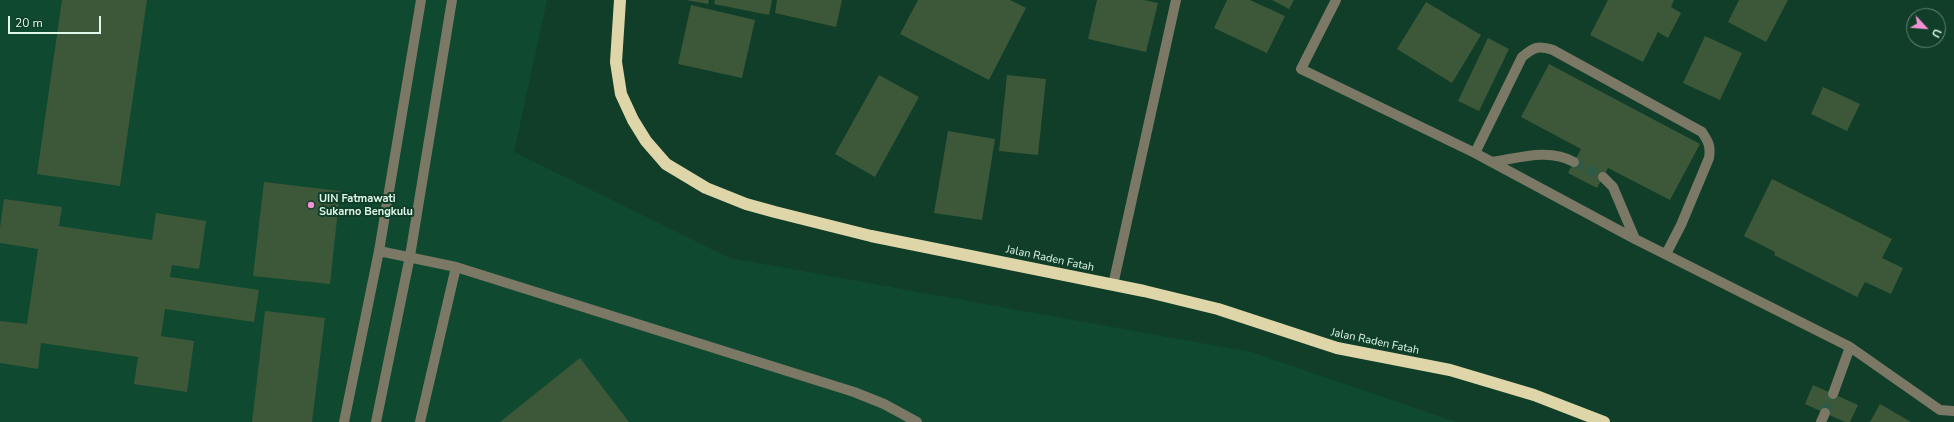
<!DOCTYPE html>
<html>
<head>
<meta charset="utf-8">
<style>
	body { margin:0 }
	#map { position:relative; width:1954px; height:422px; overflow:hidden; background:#103e29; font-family:"Nunito Sans",sans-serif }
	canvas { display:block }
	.north { position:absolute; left:1906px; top:8px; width:40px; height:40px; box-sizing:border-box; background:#103e29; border:1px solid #638876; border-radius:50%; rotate:116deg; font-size:11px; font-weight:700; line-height:16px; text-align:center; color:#e0f8ea }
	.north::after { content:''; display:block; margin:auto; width:14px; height:18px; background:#f491d4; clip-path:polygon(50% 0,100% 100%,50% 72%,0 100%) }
	.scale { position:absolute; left:8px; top:16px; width:93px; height:18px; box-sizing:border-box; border:2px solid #e0f8ea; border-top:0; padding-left:5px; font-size:12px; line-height:14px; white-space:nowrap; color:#e0f8ea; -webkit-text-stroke:3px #103e29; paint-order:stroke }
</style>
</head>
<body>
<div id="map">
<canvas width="1954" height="422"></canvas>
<div class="north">U</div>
<div class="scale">20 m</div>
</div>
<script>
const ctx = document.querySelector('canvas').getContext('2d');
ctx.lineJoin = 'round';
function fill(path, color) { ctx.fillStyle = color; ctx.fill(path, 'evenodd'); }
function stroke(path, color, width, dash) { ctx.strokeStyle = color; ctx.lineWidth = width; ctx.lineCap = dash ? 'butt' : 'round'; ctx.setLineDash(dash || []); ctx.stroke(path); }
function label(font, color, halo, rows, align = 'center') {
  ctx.font = font + ' "Nunito Sans",sans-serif'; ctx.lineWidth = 4; ctx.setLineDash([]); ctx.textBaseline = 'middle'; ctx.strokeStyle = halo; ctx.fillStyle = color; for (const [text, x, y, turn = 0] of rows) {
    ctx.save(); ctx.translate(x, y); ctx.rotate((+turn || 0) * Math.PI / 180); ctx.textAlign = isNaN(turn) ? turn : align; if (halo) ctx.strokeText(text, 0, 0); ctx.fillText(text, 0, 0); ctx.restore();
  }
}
fill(new Path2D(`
	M0 0H547L514 152 730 258 1251 352 1456 422H0Z`), '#0f4930');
fill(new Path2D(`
	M62 0H147L120 186 37 174Z
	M686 0H709L708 4Z
	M715 0H772L769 15 714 4Z
	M777 0H842L836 27 775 13Z
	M918 0H1010L1026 8 989 80 900 34Z
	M1097 0H1144L1158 3 1146 52 1088 39Z
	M1227 0H1250L1285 16 1267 53 1214 28Z
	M1272 0H1294L1289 9Z
	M1608 0H1674L1671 7 1681 13 1668 38 1658 32 1643 62 1590 35Z
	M1739 0H1788L1766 42 1728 22Z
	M1426 2 1481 35 1452 83 1397 49Z
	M691 5 755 20 742 78 678 64Z
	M1705 36 1742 53 1720 100 1683 83Z
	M1488 38 1509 49 1479 111 1458 101Z
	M1549 64 1700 144 1670 200 1608 168 1597 188 1568 173 1581 149 1521 117Z
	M879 75 919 97 875 177 835 154Z
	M1007 75 1046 79 1038 155 999 151Z
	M1823 87 1860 104 1847 131 1811 114Z
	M948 131 995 139 982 220 934 213Z
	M1772 179 1892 239 1882 258 1903 268 1891 294 1865 282 1857 297 1774 255 1775 252 1744 236Z
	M264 182 340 191 330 284 253 276Z
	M4 199 62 207 59 226 152 240 156 213 206 221 199 269 172 265 170 277 259 290 254 322 165 309 161 336 194 341 187 392 134 384 138 357 41 343 38 369 0 363V321L27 324 38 249 0 243V228Z
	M265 311 325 318 312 422H252Z
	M580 358 629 422H500Z
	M1813 385 1858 405 1850 422H1845L1805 404Z
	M1880 404 1911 422H1870Z`), '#3d5838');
stroke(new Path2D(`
	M1574 162 1603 177
	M1825 413 1833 394`), '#2f5a46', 10, [10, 5]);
stroke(new Path2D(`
	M1336 0 1301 69 1475 153 1635 239 1850 347 1940 410 1954 411
	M1475 153 1522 57C1534 47 1538 45 1553 50L1702 132C1708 141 1711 146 1709 158L1681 225 1666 254
	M1492 162C1519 158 1549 148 1574 162
	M1603 177 1613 187 1635 239
	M379 251 456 267 854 392 884 404 917 422
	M1113 285 1176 0
	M1833 394 1850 347
	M344 422 379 251 421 0
	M376 422 410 256 452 0
	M420 422 456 267
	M1821 422 1825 413`), '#7b7866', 10);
stroke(new Path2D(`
	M620 0 616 62 621 94 633 120 646 141 666 164 706 188 746 204 775 212 871 236 1144 291 1218 309 1337 348 1450 370 1534 395 1604 422`), '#ded6a8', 12);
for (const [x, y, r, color] of [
	[311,205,4,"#f491d4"]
]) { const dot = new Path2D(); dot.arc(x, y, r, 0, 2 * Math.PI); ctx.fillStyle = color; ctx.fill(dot); stroke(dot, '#103e29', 1.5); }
label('bold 11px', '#e0f8ea', '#103e29', [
	["UIN Fatmawati",319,199],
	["Sukarno Bengkulu",319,212]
], 'left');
label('11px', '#e0f8ea', '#103e29', [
	["Jalan Raden Fatah",1050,259,12],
	["Jalan Raden Fatah",1375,342,12]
]);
</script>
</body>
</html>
